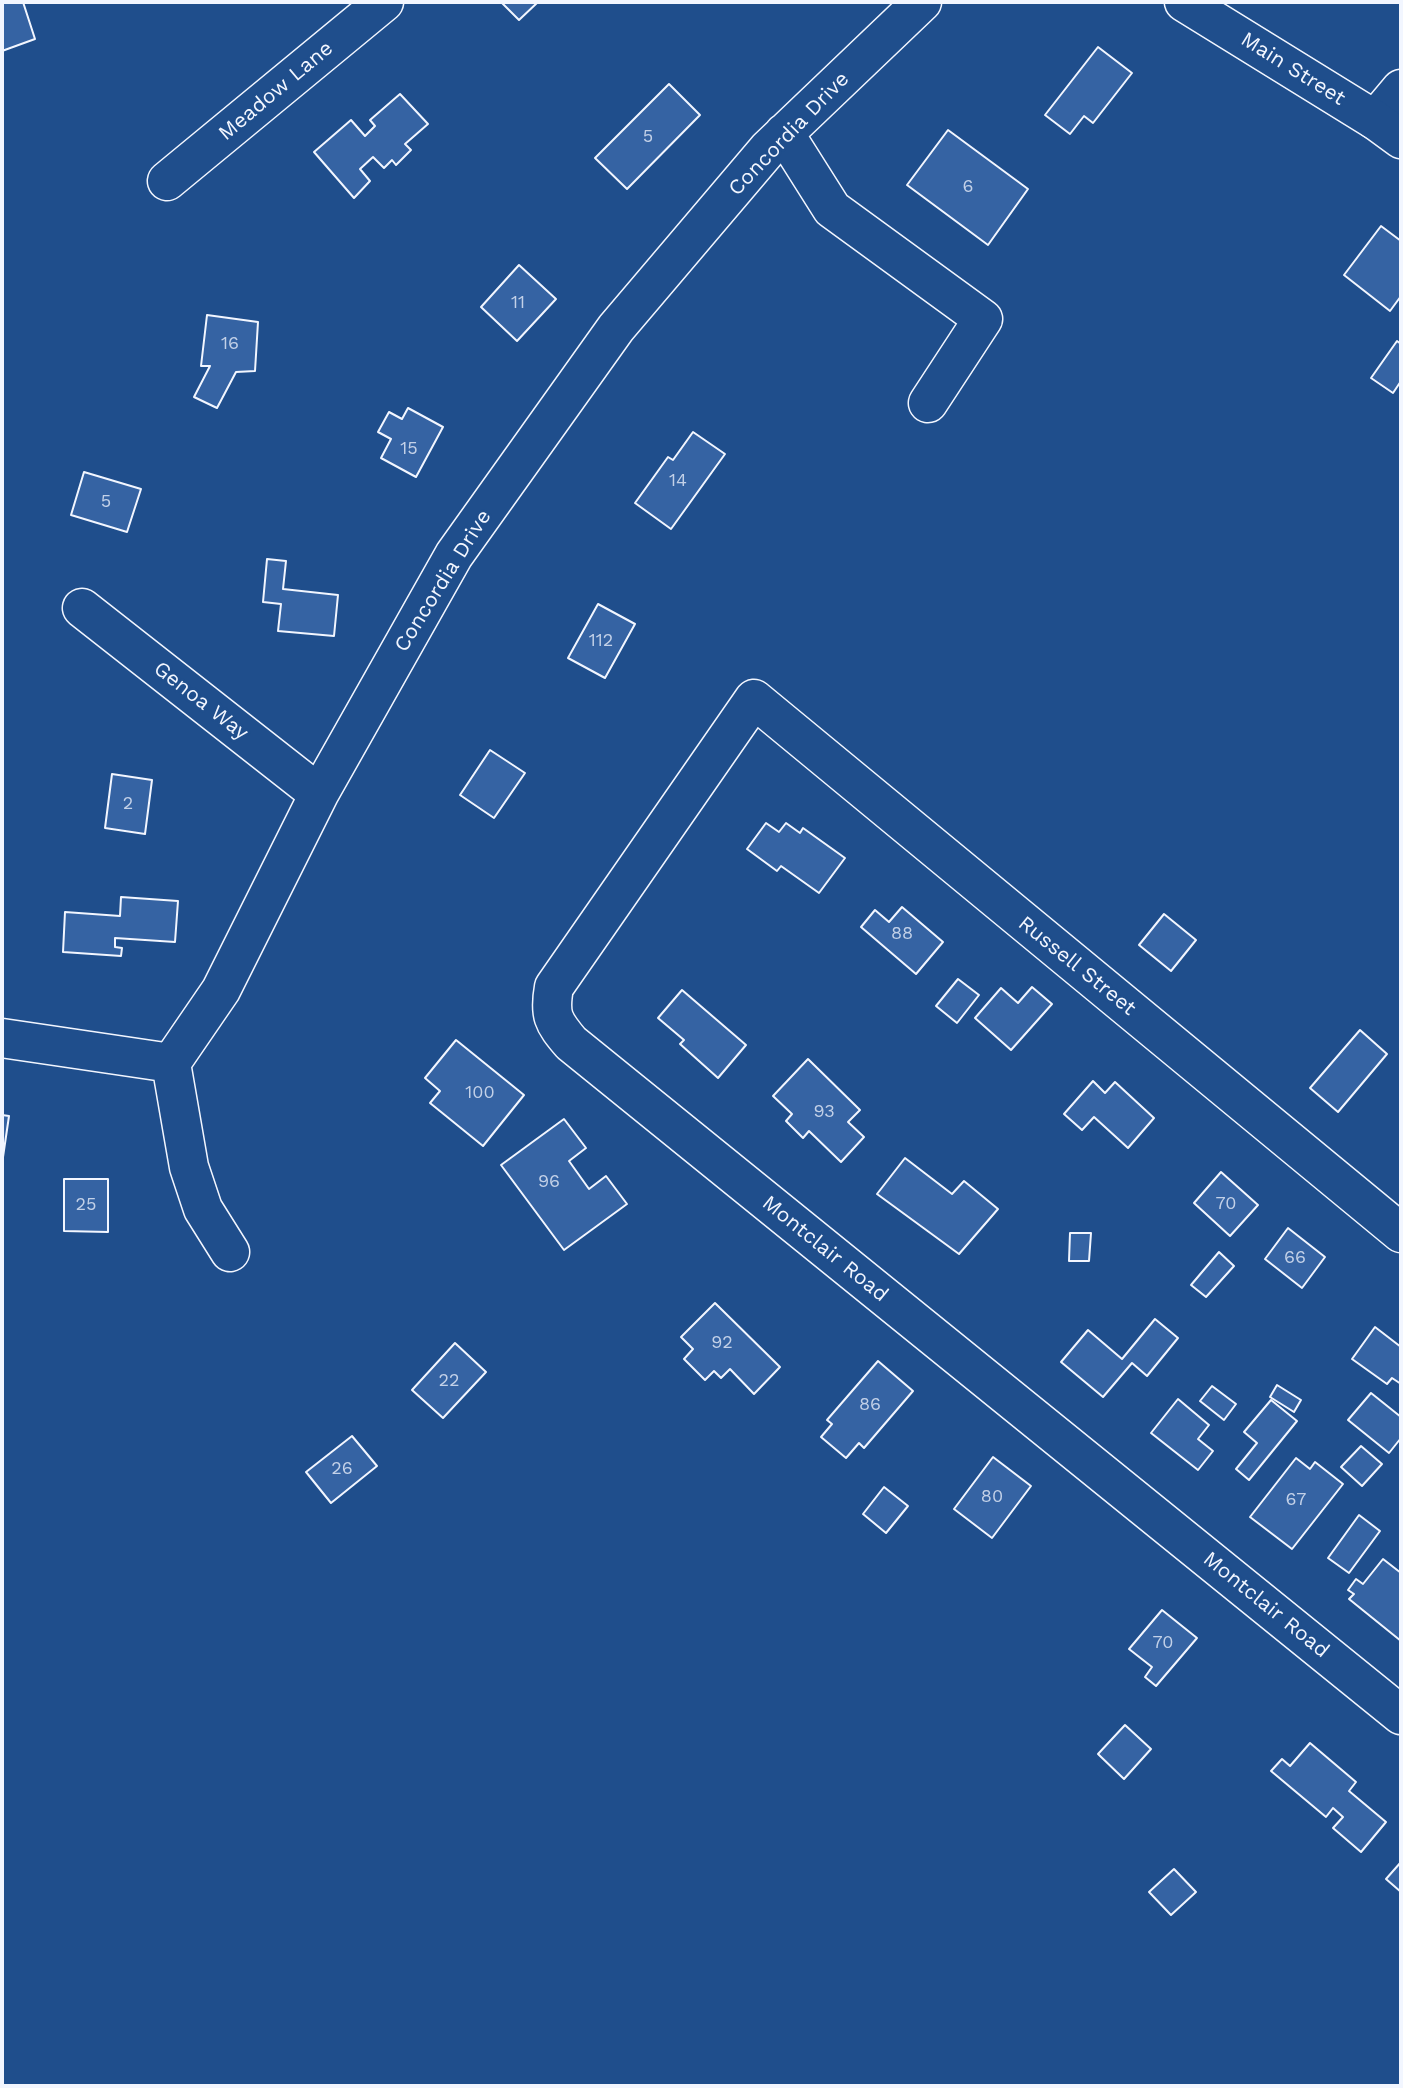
<!DOCTYPE html>
<html>
<head>
<meta charset="utf-8">
<style>
	body { margin:0 }
	#map { position:relative; width:1403px; height:2088px; overflow:hidden; background:#1f4e8c; font-family:"Work Sans",sans-serif }
	canvas { display:block }
	.frame { position:absolute; inset:0; border:4px solid #f2f6ff; pointer-events:none }
</style>
</head>
<body>
<div id="map">
<canvas width="1403" height="2088"></canvas>
<div class="frame"></div>
</div>
<script>
const ctx = document.querySelector('canvas').getContext('2d');
ctx.lineJoin = 'round';
function fill(path, color) { ctx.fillStyle = color; ctx.fill(path, 'evenodd'); }
function stroke(path, color, width, dash) { ctx.strokeStyle = color; ctx.lineWidth = width; ctx.lineCap = dash ? 'butt' : 'round'; ctx.setLineDash(dash || []); ctx.stroke(path); }
function label(font, color, halo, rows, align = 'center') {
  ctx.font = font + ' "Work Sans",sans-serif'; ctx.lineWidth = 5; ctx.setLineDash([]); ctx.textBaseline = 'middle'; ctx.strokeStyle = halo; ctx.fillStyle = color; for (const [text, x, y, turn = 0] of rows) {
    ctx.save(); ctx.translate(x, y); ctx.rotate((+turn || 0) * Math.PI / 180); ctx.textAlign = isNaN(turn) ? turn : align; if (halo) ctx.strokeText(text, 0, 0); ctx.fillText(text, 0, 0); ctx.restore();
  }
}
const building = new Path2D(`
	M6 2H23L35 39 2 51V3Z
	M501 2H538L519 20Z
	M1098 47 1132 73 1093 123 1084 116 1070 134 1045 115Z
	M669 84 700 115 627 189 595 158Z
	M400 94 428 124 405 144 411 150 396 165 392 160 384 168 373 157 360 169 370 181 354 198 314 152 351 120 365 136 375 126 370 120Z
	M948 130 1028 189 988 245 907 185Z
	M1381 226 1401 241V296L1390 311 1344 275Z
	M519 265 556 299 517 341 481 307Z
	M207 315 258 322 255 371 236 372 217 408 194 397 210 366H201Z
	M1397 341 1401 344V381L1393 393 1371 378Z
	M408 408 443 427 416 477 381 458 391 439 378 432 389 412 402 419Z
	M693 432 725 454 671 529 635 503 668 457 673 460Z
	M84 472 141 489 127 532 71 515Z
	M267 559 286 561 283 589 338 595 334 636 278 631 281 604 263 602Z
	M598 604 635 624 605 678 568 658Z
	M490 750 525 773 494 818 460 795Z
	M112 774 152 780 145 834 105 828Z
	M766 823 779 832 786 823 800 833 803 828 845 858 819 893 781 866 777 871 747 849Z
	M121 897 178 901 175 942 115 938V947L122 948 121 956 63 952 65 912 120 916Z
	M902 907 943 942 916 974 861 927 875 910 889 922Z
	M1164 914 1196 940 1171 971 1139 945Z
	M958 979 979 995 957 1023 936 1006Z
	M1032 987 1052 1004 1011 1050 975 1018 1001 988 1018 1003Z
	M682 990 746 1045 718 1078 680 1044 684 1040 658 1018Z
	M1360 1030 1387 1054 1338 1112 1310 1088Z
	M456 1040 524 1095 483 1146 430 1103 440 1091 425 1078Z
	M808 1059 860 1110 848 1122 864 1137 841 1162 809 1131 803 1138 786 1121 792 1114 773 1096Z
	M1093 1081 1105 1093 1115 1082 1154 1118 1128 1148 1094 1117 1082 1130 1064 1114Z
	M2 1115 9 1116 3 1157H2Z
	M564 1119 586 1148 569 1161 589 1189 606 1176 627 1204 564 1250 501 1165Z
	M905 1158 952 1194 964 1181 998 1209 959 1254 877 1194Z
	M1221 1172 1258 1205 1230 1236 1194 1203Z
	M64 1179H108V1232L64 1231Z
	M1288 1228 1325 1257 1302 1288 1265 1259Z
	M1070 1233H1091L1089 1261H1069Z
	M1219 1252 1234 1266 1206 1297 1191 1285Z
	M715 1303 780 1367 754 1394 730 1369 721 1378 714 1371 705 1380 684 1359 693 1349 681 1337Z
	M1155 1319 1178 1338 1147 1376 1132 1363 1103 1397 1061 1362 1088 1330 1122 1359Z
	M1375 1327 1401 1347V1384L1392 1378 1387 1384 1352 1359Z
	M455 1343 486 1372 443 1418 412 1390Z
	M878 1361 913 1391 864 1448 859 1443 846 1458 821 1437 832 1424 827 1420Z
	M1277 1385 1301 1400 1294 1412 1270 1397Z
	M1212 1386 1236 1404 1224 1420 1200 1401Z
	M1371 1393 1401 1417V1438L1389 1453 1348 1420Z
	M1178 1399 1209 1425 1198 1439 1213 1451 1198 1470 1151 1433Z
	M1271 1400 1297 1421 1249 1480 1236 1469 1257 1443 1244 1432Z
	M352 1436 377 1466 331 1503 306 1472Z
	M1361 1446 1382 1464 1362 1486 1341 1467Z
	M993 1457 1031 1486 992 1538 954 1509Z
	M1296 1458 1310 1469 1315 1462 1343 1484 1292 1549 1250 1517Z
	M884 1487 908 1506 886 1533 863 1514Z
	M1359 1515 1380 1531 1349 1573 1328 1558Z
	M1383 1559 1401 1573V1641L1349 1599 1354 1594 1348 1590 1356 1579 1363 1584Z
	M1162 1610 1197 1638 1156 1686 1145 1677 1152 1667 1129 1649Z
	M1125 1725 1151 1749 1124 1779 1098 1754Z
	M1310 1743 1356 1782 1349 1791 1386 1822 1361 1852 1333 1828 1343 1817 1333 1808 1326 1817 1271 1771 1282 1759 1290 1766Z
	M1401 1862V1892L1386 1879Z
	M1174 1869 1196 1892 1171 1915 1149 1892Z`);
fill(building, '#3563a3');
stroke(building, '#f2f6ff', 2);
const minor = new Path2D(`
	M1375 120 1401 89
	M784 133 832 209 983 319 928 403
	M167 181 384 2
	M82 608 319 794
	M2 1038 171 1063
	M1401 1233 754 699 554 987C549 1015 553 1022 571 1043L1401 1715
	M230 1252 203 1209 189 1167 171 1063 221 990 319 794 454 555 616 328 768 149 922 2`);
const highway = new Path2D(`
	M1184 2 1375 120 1401 139`);
stroke(minor, '#f2f6ff', 41);
stroke(highway, '#f2f6ff', 41);
stroke(minor, '#1f4e8c', 38);
stroke(highway, '#1f4e8c', 38);
label('18px', '#c3d1e8', null, [
	["5",648,137],
	["6",968,187],
	["11",518,303],
	["16",230,344],
	["15",409,449],
	["14",678,481],
	["5",106,502],
	["112",601,641],
	["2",128,804],
	["88",902,934],
	["100",480,1093],
	["93",824,1112],
	["96",549,1182],
	["70",1226,1204],
	["25",86,1205],
	["66",1295,1258],
	["92",722,1343],
	["22",449,1381],
	["86",870,1405],
	["26",342,1469],
	["80",992,1497],
	["67",1296,1500],
	["70",1163,1643]
]);
label('21px', '#f2f6ff', '#1f4e8c', [
	["Main Street",1293,69,32],
	["Meadow Lane",276,91,-40],
	["Concordia Drive",789,134,-46],
	["Concordia Drive",443,581,-58],
	["Genoa Way",201,701,38],
	["Russell Street",1077,966,39],
	["Montclair Road",825,1249,39],
	["Montclair Road",1266,1605,39]
]);
</script>
</body>
</html>
